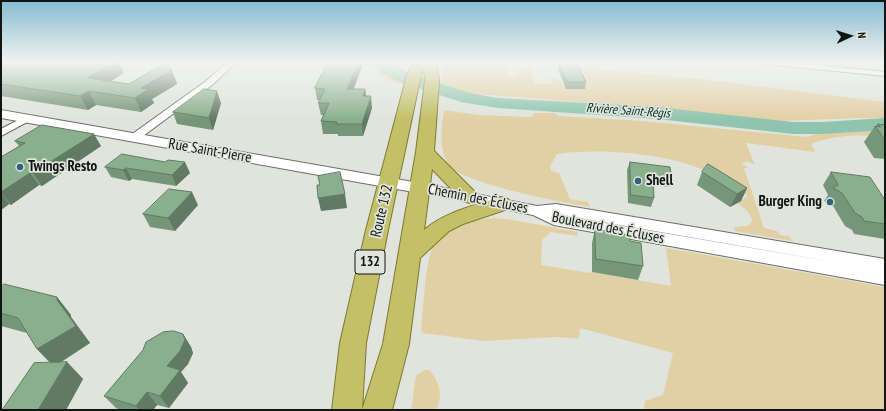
<!DOCTYPE html>
<html>
<head>
<meta charset="utf-8">
<style>
	body { margin:0 }
	#map { position:relative; width:886px; height:411px; overflow:hidden; background:#e0e4dc; font-family:"PT Sans Narrow",sans-serif }
	canvas { display:block }
	.frame { position:absolute; inset:0; border:2px solid #131512; pointer-events:none }
	.north { position:absolute; left:830px; top:16px; width:40px; height:40px; -webkit-text-stroke:3px #e0e4dc; paint-order:stroke; rotate:86deg; font-size:11px; font-weight:700; line-height:16px; text-align:center; color:#131512 }
	.north::after { content:''; display:block; margin:auto; width:14px; height:18px; background:#131512; clip-path:polygon(50% 0,100% 100%,50% 72%,0 100%) }
</style>
</head>
<body>
<div id="map">
<canvas width="886" height="411"></canvas>
<div class="frame"></div>
<div class="north">N</div>
</div>
<script>
const ctx = document.querySelector('canvas').getContext('2d');
ctx.lineJoin = 'round';
function fill(path, color) { ctx.fillStyle = color; ctx.fill(path, 'evenodd'); }
function stroke(path, color, width, dash) { ctx.strokeStyle = color; ctx.lineWidth = width; ctx.lineCap = dash ? 'butt' : 'round'; ctx.setLineDash(dash || []); ctx.stroke(path); }
function label(font, color, halo, rows, align = 'center') {
  ctx.font = font + ' "PT Sans Narrow",sans-serif'; ctx.lineWidth = 3.5; ctx.setLineDash([]); ctx.textBaseline = 'middle'; ctx.strokeStyle = halo; ctx.fillStyle = color; for (const [text, x, y, turn = 0] of rows) {
    ctx.save(); ctx.translate(x, y); ctx.rotate((+turn || 0) * Math.PI / 180); ctx.textAlign = isNaN(turn) ? turn : align; if (halo) ctx.strokeText(text, 0, 0); ctx.fillText(text, 0, 0); ctx.restore();
  }
}
fill(new Path2D(`
	M365 62H409L404 85 387 80Z
	M443 62H507L508 76H518V69L530 67 535 84H553L551 79H556L561 81 565 88 585 89 574 65 544 62H598V69L701 79 885 102V118H861L778 121 631 106 476 94 458 90 441 83Z
	M444 110 480 115 532 117 534 113H555L558 116 642 121 807 137 818 133 885 129V136C860 135 835 134 811 144L815 152 746 143 755 165 747 161 742 164 749 168H744L764 228 777 231 780 235 789 236 792 241 735 231 734 227 747 226 752 222C752 213 744 208 737 203L748 196C734 188 721 178 706 171 665 153 601 148 557 154L550 166 551 171 559 173 570 199 588 202 590 207C565 203 459 183 448 164 439 149 441 127 444 110Z
	M494 218 513 220 578 232 577 236 551 232 542 240 541 265 590 273 592 272 671 286 666 248 885 287V410H646L644 408 645 401 663 395 673 353 580 328 579 339 558 337 483 341 423 333 421 330C423 313 426 255 434 244 442 233 452 228 464 222L466 223 477 220Z
	M424 370H430C439 383 444 395 436 410H411L416 376Z`), '#e2d0a5');
fill(new Path2D(`
	M372 62H389L409 73 470 93 498 98 658 107 793 122H823L885 118V130L823 134H793L658 119 498 108 461 102 397 81 379 71Z`), '#8fc5b0');
const minor = new Path2D(`
	M228 62H237L212 85 139 139H131L130 137 131 135 206 81Z
	M762 62H790L885 72V76L766 64Z
	M26 116 29 117 31 119 29 121 1 136V129Z`);
const tertiary = new Path2D(`
	M419 183 537 206 556 204 885 259V285L554 225 533 215 414 191 412 188 414 185ZM555 214H556L845 264 558 215Z`);
const secondary = new Path2D(`
	M1 110 419 183 425 184 427 188 425 192 419 193 1 118Z`);
const trunk = new Path2D(`
	M414 62H437L439 81 434 151 480 197 477 201 470 203 463 201 432 169 424 230C444 213 469 207 494 199L501 197 508 199 511 204 508 209 463 224 449 231 420 258 409 344 392 410H362L383 344 416 152 425 81 424 69 421 75 388 230 366 343 362 410H332L340 343 366 230 407 75Z`);
stroke(minor, '#6c7068', 2);
stroke(tertiary, '#6c7068', 2);
stroke(secondary, '#6c7068', 2);
stroke(trunk, '#7c7a31', 2);
fill(minor, '#fff');
fill(tertiary, '#fff');
fill(secondary, '#fff');
fill(trunk, '#c3c067');
fill(new Path2D(`
	M1 62 124 73 111 81 129 84 172 70 177 84 152 99 154 103 141 112 96 105 88 110 1 96Z
	M559 63 586 82 585 89H566L558 69Z
	M315 88 365 89 366 96 372 108 363 136H338V134H323L321 121 324 115H321L318 103 320 100H317Z
	M221 103 213 130 177 124 173 112Z
	M878 124 885 125V159L874 158 864 142 875 126H876Z
	M15 141 101 146 42 186 39 185 11 205 9 204 1 210V157L19 146Z
	M630 162 672 179 669 187 653 185 654 198 651 207 628 203 627 170Z
	M105 167 190 173 176 186 132 179 129 181 111 177Z
	M702 172 747 188 741 201 730 207 697 185Z
	M831 172 885 200V239L854 234 852 230 845 226 833 206 824 201 828 195 823 185Z
	M198 205 175 231 150 227 143 214Z
	M595 229 630 241 643 266 638 280 592 272V243Z
	M1 287 57 297 71 315V317L90 343 60 363 67 362 83 379 66 410H2L50 363 37 349 27 333 1 326Z
	M183 334 191 347 193 353 188 364 181 372 188 383 169 408 157 405 153 410H120L116 408 104 396Z`), '#769679');
fill(new Path2D(`
	M114 62H119L124 73 94 91 87 78Z
	M359 62H364L349 101 347 89Z
	M172 70 177 84 152 99 154 103 141 112 135 98 141 88Z
	M365 89 367 101 363 96Z
	M89 91 96 105 88 110 80 96Z
	M217 91 221 103 213 130 209 118Z
	M371 96 372 108 363 136 362 124Z
	M94 134 101 146 42 186 33 173Z
	M185 162 190 173 176 186 172 175Z
	M126 168 132 179 129 181 123 170Z
	M30 173 39 185 11 205 1 192Z
	M747 188 741 201 730 207 737 194Z
	M192 192 198 205 175 231 168 218Z
	M1 193 9 204 1 210Z
	M345 194 347 208 321 211 318 198Z
	M57 297 71 315V317L90 343 54 366 37 349 57 300Z
	M183 334 191 347 193 353 188 364 181 372 188 383 169 408 160 396 167 366Z
	M67 362 83 379 66 410H38Z
	M147 392 157 405 153 410H139L136 406Z`), '#607a63');
const building = new Path2D(`
	M1 62H114L87 78 129 84 166 62 172 70 141 88 148 89 135 98 89 91 80 96 1 84Z
	M328 62H359L347 89H365L363 96H371L362 124H336L337 122 321 121 329 103H318L325 89 315 88Z
	M559 63H577L586 82H567Z
	M204 89 217 91 209 118 173 112Z
	M878 124 885 125V140L875 126 880 127Z
	M42 125 94 134 33 173H30L1 192V157L25 143 15 141Z
	M122 154 165 162 168 160 185 162 172 175 126 168 123 170 105 167Z
	M630 162 670 167 672 179 653 176 654 198 631 195Z
	M708 164 747 188 737 194 702 172Z
	M340 172 345 194 318 198 317 185H320L318 176Z
	M831 172 870 177 885 200V224L864 221 862 217 855 213 842 193 833 188 838 185Z
	M169 189 192 192 168 218 143 214Z
	M595 229 630 235V241L641 243 643 266 596 259Z
	M4 284 57 297V300L76 326 37 349 18 318 1 313V287Z
	M174 331 183 334 185 340 180 351 167 366 180 370 160 396 147 392 136 406 104 396 143 350 146 342 163 332Z
	M67 362 38 410H2L34 363Z`);
fill(building, '#89af8d');
stroke(building, '#607a63', 1);
const sky = ctx.createLinearGradient(0, 0, 0, 120);
sky.addColorStop(0, '#84bbd2');
sky.addColorStop(0.52, '#f1f3ef');
sky.addColorStop(1, '#f1f3ef00');
ctx.fillStyle = sky;
ctx.fillRect(0, 0, 886, 120);
for (const [x, y, r, color] of [
	[20,167,4,"#2a647d"],
	[638,181,4,"#2a647d"],
	[830,202,4,"#2a647d"]
]) { const dot = new Path2D(); dot.arc(x, y, r, 0, 2 * Math.PI); ctx.fillStyle = color; ctx.fill(dot); stroke(dot, '#e0e4dc', 1.5); }
label('italic 13px', '#013224', '#e0e4dc', [
	["Rivière Saint-Régis",628,111,4]
]);
for (const [x, y, w] of [
	[370,262,30]
]) { const box = new Path2D(); box.roundRect(x - w / 2, y - 12, w, 24, 3); ctx.fillStyle = '#e0e4dc'; ctx.fill(box); stroke(box, '#131512', 1); }
label('bold 14px', '#131512', null, [
	["132",370,262]
]);
label('15px', '#131512', '#e0e4dc', [
	["Rue Saint-Pierre",210,151,10],
	["Chemin des Écluses",478,199,11],
	["Route 132",382,211,-77],
	["Boulevard des Écluses",608,228,11]
]);
label('bold 15px', '#131512', '#e0e4dc', [
	["Twings Resto",28,167],
	["Shell",646,181],
	["Burger King",822,202,"right"]
], 'left');
</script>
</body>
</html>
